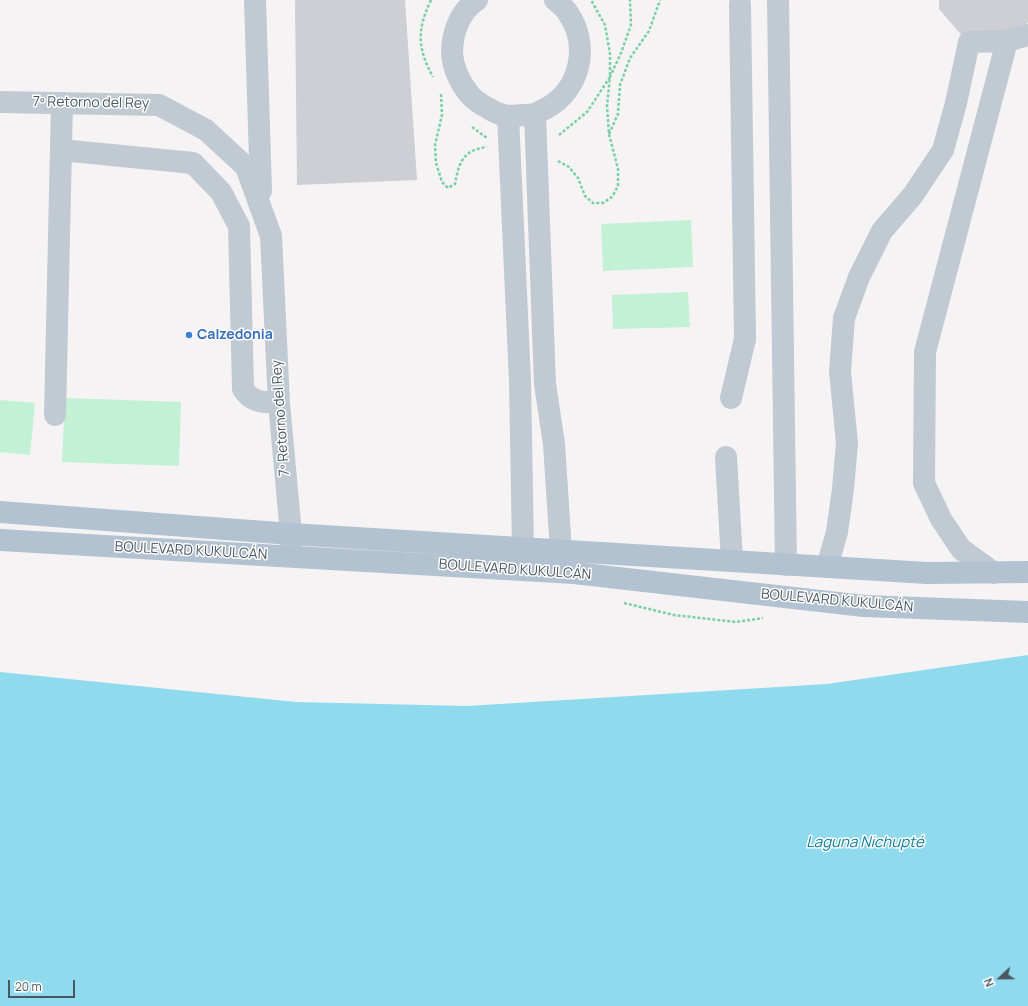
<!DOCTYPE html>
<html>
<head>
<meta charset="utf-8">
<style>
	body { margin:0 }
	#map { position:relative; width:1028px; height:1006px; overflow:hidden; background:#f5f3f3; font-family:Manrope,sans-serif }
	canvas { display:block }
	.north { position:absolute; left:980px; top:958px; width:40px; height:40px; -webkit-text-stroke:3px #fff; paint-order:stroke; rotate:248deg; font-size:11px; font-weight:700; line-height:16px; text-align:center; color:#4a5661 }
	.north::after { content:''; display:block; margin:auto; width:14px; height:18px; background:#4a5661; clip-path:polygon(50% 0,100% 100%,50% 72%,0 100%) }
	.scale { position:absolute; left:8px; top:980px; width:67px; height:18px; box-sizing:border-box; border:2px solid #4a5661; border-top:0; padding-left:5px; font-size:12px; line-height:14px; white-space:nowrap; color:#4a5661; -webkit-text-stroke:3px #fff; paint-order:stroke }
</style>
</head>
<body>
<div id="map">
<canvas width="1028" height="1006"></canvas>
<div class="north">N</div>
<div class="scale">20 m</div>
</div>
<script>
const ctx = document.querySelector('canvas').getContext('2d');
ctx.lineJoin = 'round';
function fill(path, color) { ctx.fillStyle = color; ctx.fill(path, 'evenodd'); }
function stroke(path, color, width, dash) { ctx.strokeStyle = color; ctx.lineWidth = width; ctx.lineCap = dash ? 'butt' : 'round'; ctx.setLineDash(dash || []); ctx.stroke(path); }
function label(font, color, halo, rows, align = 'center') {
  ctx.font = font + ' Manrope,sans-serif'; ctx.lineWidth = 3; ctx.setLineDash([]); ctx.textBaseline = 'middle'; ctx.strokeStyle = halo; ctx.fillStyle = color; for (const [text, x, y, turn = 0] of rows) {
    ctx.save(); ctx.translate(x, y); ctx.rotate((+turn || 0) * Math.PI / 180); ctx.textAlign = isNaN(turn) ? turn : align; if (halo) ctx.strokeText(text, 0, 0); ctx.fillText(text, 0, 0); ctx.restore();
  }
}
fill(new Path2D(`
	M691 220 693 267 603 271 601 224Z
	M688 292 690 327 613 329 612 295Z
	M65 398 181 402 179 466 62 462Z
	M0 400 35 403 30 455 0 452Z`), '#c3f1d5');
fill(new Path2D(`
	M1028 655V1006H0V672L296 702 467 706 827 684Z`), '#90daee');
fill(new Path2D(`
	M295 0H405L417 180 297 185Z
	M939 0H1028V22L1015 37 964 38 939 9Z`), '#cdcfd5');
stroke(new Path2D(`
	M431 0C417 29 417 48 433 77
	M441 94 442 115 435 145 436 163 442 182 448 188 455 184C459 162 463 150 487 147
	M472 127 487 138
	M609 134 618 114 620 85 630 58 649 31 660 0
	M559 135 587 112 610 77V54L605 25 591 0
	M558 161 569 167 578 178 585 196 593 203H603L612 197 618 186V169L609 134 607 106 610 77 621 53 631 25 630 0
	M624 603 674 615 736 622 763 618`), '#7ad0a6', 2.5, [3, 2]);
stroke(new Path2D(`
	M255 0 261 191
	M477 0C460 11 452 33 452 53 453 69 459 81 469 94 474 100 480 104 488 108 500 116 509 117 523 115 526 115 531 115 535 114 538 113 542 110 545 109 581 90 590 45 568 13 565 8 560 4 555 0
	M778 0 786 565
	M1007 41 1028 35
	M0 102 159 105 206 130 246 167 271 236 279 403 291 534V552
	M535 114 545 384 554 444 561 551
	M508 116 520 381 523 548
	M61 150 193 163 221 192 239 226 243 389C252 403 264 402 279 403
	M731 398 745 339 740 4
	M55 415 62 103
	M726 457 732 561
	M827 567 837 532 843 489 847 443 840 372 844 318 859 277 882 231 913 195 943 150 956 103 969 42 1007 41 925 352 924 483 941 519 961 549 994 573`), '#c1cad2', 22);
stroke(new Path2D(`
	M0 512 291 534 927 573 1028 572
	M0 540 574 573 864 606 1028 612`), '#b3c2d1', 22);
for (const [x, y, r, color] of [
	[189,335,4,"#3f7fe0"]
]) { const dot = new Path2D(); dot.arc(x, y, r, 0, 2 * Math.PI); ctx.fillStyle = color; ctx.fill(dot); stroke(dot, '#fff', 1.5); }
label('14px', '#4a5661', '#fff', [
	["7º Retorno del Rey",91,103,1],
	["7º Retorno del Rey",281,418,-94],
	["BOULEVARD KUKULCÁN",191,551,3],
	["BOULEVARD KUKULCÁN",515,570,4],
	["BOULEVARD KUKULCÁN",837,601,5]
]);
label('bold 14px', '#366cbe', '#fff', [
	["Calzedonia",197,335]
], 'left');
label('italic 15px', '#0c7c9b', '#fff', [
	["Laguna Nichupté",865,843]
]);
</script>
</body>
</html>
